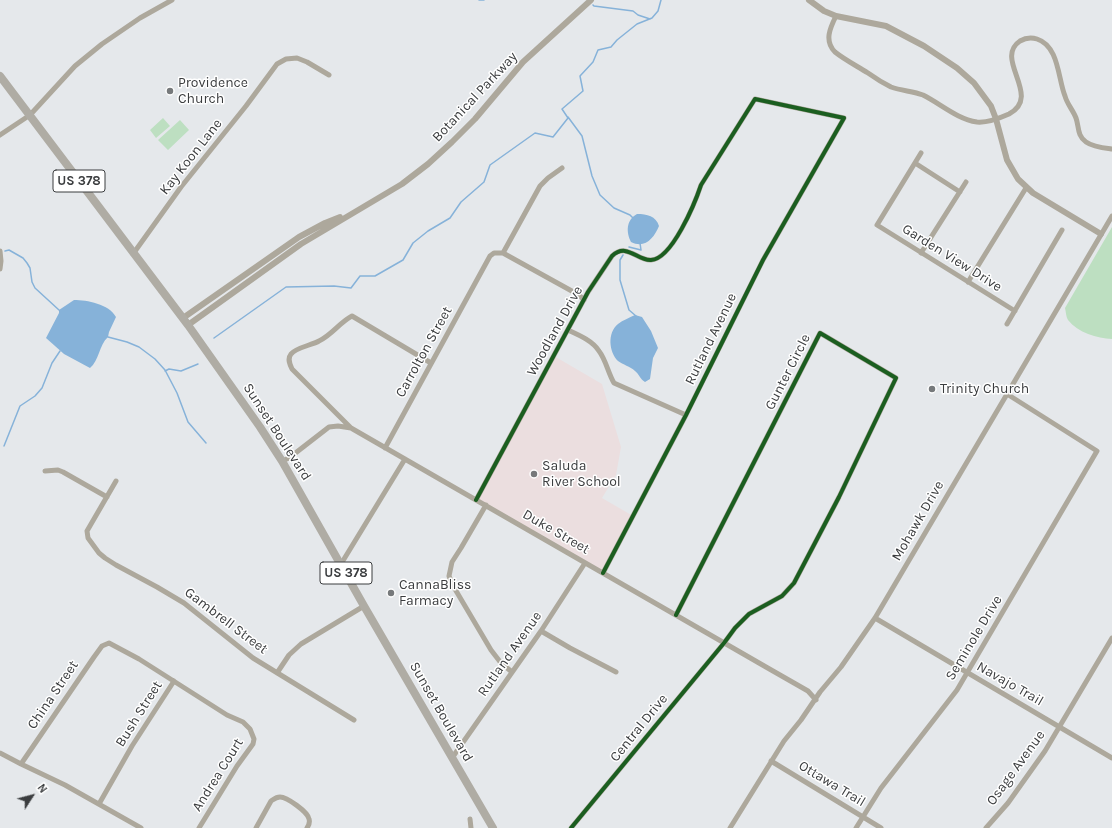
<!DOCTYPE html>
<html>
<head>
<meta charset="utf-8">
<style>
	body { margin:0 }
	#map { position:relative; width:1112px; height:828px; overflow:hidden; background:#e5e8eb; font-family:Karla,sans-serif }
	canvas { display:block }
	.north { position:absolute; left:12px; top:776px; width:40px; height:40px; -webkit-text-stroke:3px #fff; paint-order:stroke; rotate:54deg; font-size:11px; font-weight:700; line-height:16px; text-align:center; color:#3b3d3f }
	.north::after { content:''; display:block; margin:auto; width:14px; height:18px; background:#3b3d3f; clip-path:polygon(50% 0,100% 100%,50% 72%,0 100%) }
</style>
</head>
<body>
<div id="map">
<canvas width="1112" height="828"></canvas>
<div class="north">N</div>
</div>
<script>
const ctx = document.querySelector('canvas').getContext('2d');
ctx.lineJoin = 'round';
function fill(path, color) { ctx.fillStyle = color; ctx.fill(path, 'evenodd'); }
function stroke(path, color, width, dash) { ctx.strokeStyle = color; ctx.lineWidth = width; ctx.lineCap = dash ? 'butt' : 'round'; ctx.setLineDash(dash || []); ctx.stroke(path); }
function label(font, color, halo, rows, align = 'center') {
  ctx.font = font + ' Karla,sans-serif'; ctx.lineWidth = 3; ctx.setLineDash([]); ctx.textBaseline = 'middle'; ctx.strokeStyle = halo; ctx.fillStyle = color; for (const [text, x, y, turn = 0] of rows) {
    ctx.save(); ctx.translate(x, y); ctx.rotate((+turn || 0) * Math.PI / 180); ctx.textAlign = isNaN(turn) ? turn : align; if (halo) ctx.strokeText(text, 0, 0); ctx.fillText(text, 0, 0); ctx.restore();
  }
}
fill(new Path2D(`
	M554 356 602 384 621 447 616 475 602 498 633 516 603 573 476 500Z`), '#ebdedf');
fill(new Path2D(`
	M163 118 170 126 156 138 150 130Z
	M180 120 189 130 168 150 158 140Z
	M1112 227V339C1097 338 1078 333 1068 320 1066 317 1066 312 1065 308Z`), '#bddfc1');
fill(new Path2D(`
	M637 214C647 214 656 216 659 226 654 238 645 249 631 242 626 232 626 220 637 214Z
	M74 300C87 300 109 304 116 317L109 332 108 337C99 345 99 361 90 368L64 354 46 338 59 313V310Z
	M635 315 642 317 651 331 658 348 653 358 650 379 645 382C640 379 639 374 635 371 630 366 623 365 618 361 609 352 607 333 618 324 623 320 629 318 635 315Z`), '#86b2d9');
stroke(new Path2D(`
	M479 0H484
	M593 5 594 6 633 11 638 15 650 19
	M562 109 583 91 580 76 593 62 598 50 611 47 617 40 637 24 652 18 658 11 661 0
	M568 117 582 136 592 176 600 195 614 208 630 215 633 218
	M629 247 641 250 640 243
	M5 251 9 250 23 258 27 263 30 268 32 282 35 288 59 310
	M623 255 620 260V280L629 310 636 316
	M108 337 127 342 139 347 155 359 165 370 177 393 188 422 206 443
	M214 338 286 287 334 286 351 288 360 276H375L403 260 413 243 428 231 450 218 461 202 484 182 490 165 535 133 553 137 568 118 562 109
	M165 371 169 369 181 371 198 364
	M4 446 20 406 35 396 42 388 52 363 60 351`), '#86b2d9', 1.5);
stroke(new Path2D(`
	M836 16C830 28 824 41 835 52 845 60 857 66 868 73 875 78 883 83 891 87 902 91 913 91 923 95 941 104 957 119 977 122 987 123 1000 118 1009 114 1043 96 993 59 1020 41 1025 38 1031 37 1037 39 1059 46 1058 79 1065 96 1067 104 1073 110 1076 118 1079 126 1077 136 1086 142 1093 147 1104 148 1112 149
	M0 135 30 115 75 66 102 44 140 18 172 0
	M921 153 877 225 1015 311
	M915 163 960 192
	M0 251 1 261 0 269
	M503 253 540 186 548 178 562 168
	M921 253 966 182
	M133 254 181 187 246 106 277 64 286 59 297 58 307 62 329 75
	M968 282 1026 188
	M1007 324 1062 230
	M568 330C579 335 593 341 599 351 606 360 608 373 614 383L686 415
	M351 428 292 369C290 365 287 359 291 354 295 348 312 345 319 341 332 335 340 322 352 316L431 363
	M385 448 490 256 494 253H503L579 295 584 300
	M282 461 289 458 329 427 338 426 351 428 766 667 808 691 816 700
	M45 471 58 470 63 472 107 497
	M116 481 87 531 88 538 99 553 105 558 116 565 157 587 184 603 253 658 354 720
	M476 500 588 292 612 256C627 242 637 261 651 260 672 259 695 203 701 185L755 99 844 118 763 260 686 415 603 573
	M486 505 461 548 452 562 449 576 452 584 491 650 501 663 512 672
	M341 564 405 459
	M875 618 1112 758
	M541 631 570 648 616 672
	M277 673 289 655 301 644 364 606
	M0 753 21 764 65 785 141 828
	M452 758 541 631 585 563
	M771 761 881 828
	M21 764 94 657 102 646 109 643 139 659 227 715 243 722 250 729 254 739 253 744 237 766 199 828
	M99 804 132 746 174 681
	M470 819 471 828
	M256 828 271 801C274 799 276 797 280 797 287 797 308 812 309 819 310 822 309 825 307 828
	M571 828 724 643 735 628 749 614 782 596 794 583 839 497 896 378 820 333 676 615
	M730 828 784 741 801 720 820 692 841 667 875 618 1112 216
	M856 828 881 788 957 690 1097 451 1007 394
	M986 828 1008 803 1045 751 1112 638`), '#ada89c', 5);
stroke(new Path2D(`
	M809 0 824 11 836 16 886 26 924 46 957 68 974 83 991 106 996 119 1007 160 1018 179 1033 193 1101 234
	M183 318 299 237 325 223 340 217
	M188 325 301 244 402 184 428 164 452 142 475 119 523 62 591 0`), '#ada89c', 6);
stroke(new Path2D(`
	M0 76 188 325 260 427 282 461 364 606 493 828`), '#afaca4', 8);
stroke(new Path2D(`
	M476 500 588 292 612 256C627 242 637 261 651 260 672 259 695 203 701 185L755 99 844 118 763 260 686 415 603 573
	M571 828 724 643 735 628 749 614 782 596 794 583 839 497 896 378 820 333 676 615`), '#1b5e20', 4);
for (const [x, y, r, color] of [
	[170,91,4,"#76797b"],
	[932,389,4,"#76797b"],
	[534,474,4,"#76797b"],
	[391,593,4,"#76797b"]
]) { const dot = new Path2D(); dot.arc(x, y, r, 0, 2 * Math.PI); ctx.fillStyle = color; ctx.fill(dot); stroke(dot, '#fff', 1.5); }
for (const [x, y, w] of [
	[79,181,52],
	[346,573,52]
]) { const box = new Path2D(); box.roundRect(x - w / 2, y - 11, w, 22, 3); ctx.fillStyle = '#fff'; ctx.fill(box); stroke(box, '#3b3d3f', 1); }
label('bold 13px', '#3b3d3f', null, [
	["US 378",79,181],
	["US 378",346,573]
]);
label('14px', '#3b3d3f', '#fff', [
	["Providence",178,83],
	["Church",178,99],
	["Trinity Church",940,389],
	["Saluda",542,466],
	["River School",542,482],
	["CannaBliss",399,585],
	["Farmacy",399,601]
], 'left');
label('14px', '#3b3d3f', '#fff', [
	["Botanical Parkway",475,97,-47],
	["Kay Koon Lane",191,157,-52],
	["Garden View Drive",952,258,32],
	["Woodland Drive",555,331,-61],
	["Rutland Avenue",711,339,-64],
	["Carrolton Street",424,352,-61],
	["Gunter Circle",788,372,-63],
	["Sunset Boulevard",277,432,57],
	["Mohawk Drive",918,521,-60],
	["Duke Street",556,532,30],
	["Gambrell Street",226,621,37],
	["Seminole Drive",974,638,-59],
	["Rutland Avenue",510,654,-55],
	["Navajo Trail",1010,684,30],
	["China Street",53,695,-56],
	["Sunset Boulevard",441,712,60],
	["Bush Street",139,714,-58],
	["Central Drive",639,728,-51],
	["Osage Avenue",1016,768,-54],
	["Andrea Court",218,775,-58],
	["Ottawa Trail",832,784,31]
]);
</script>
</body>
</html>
